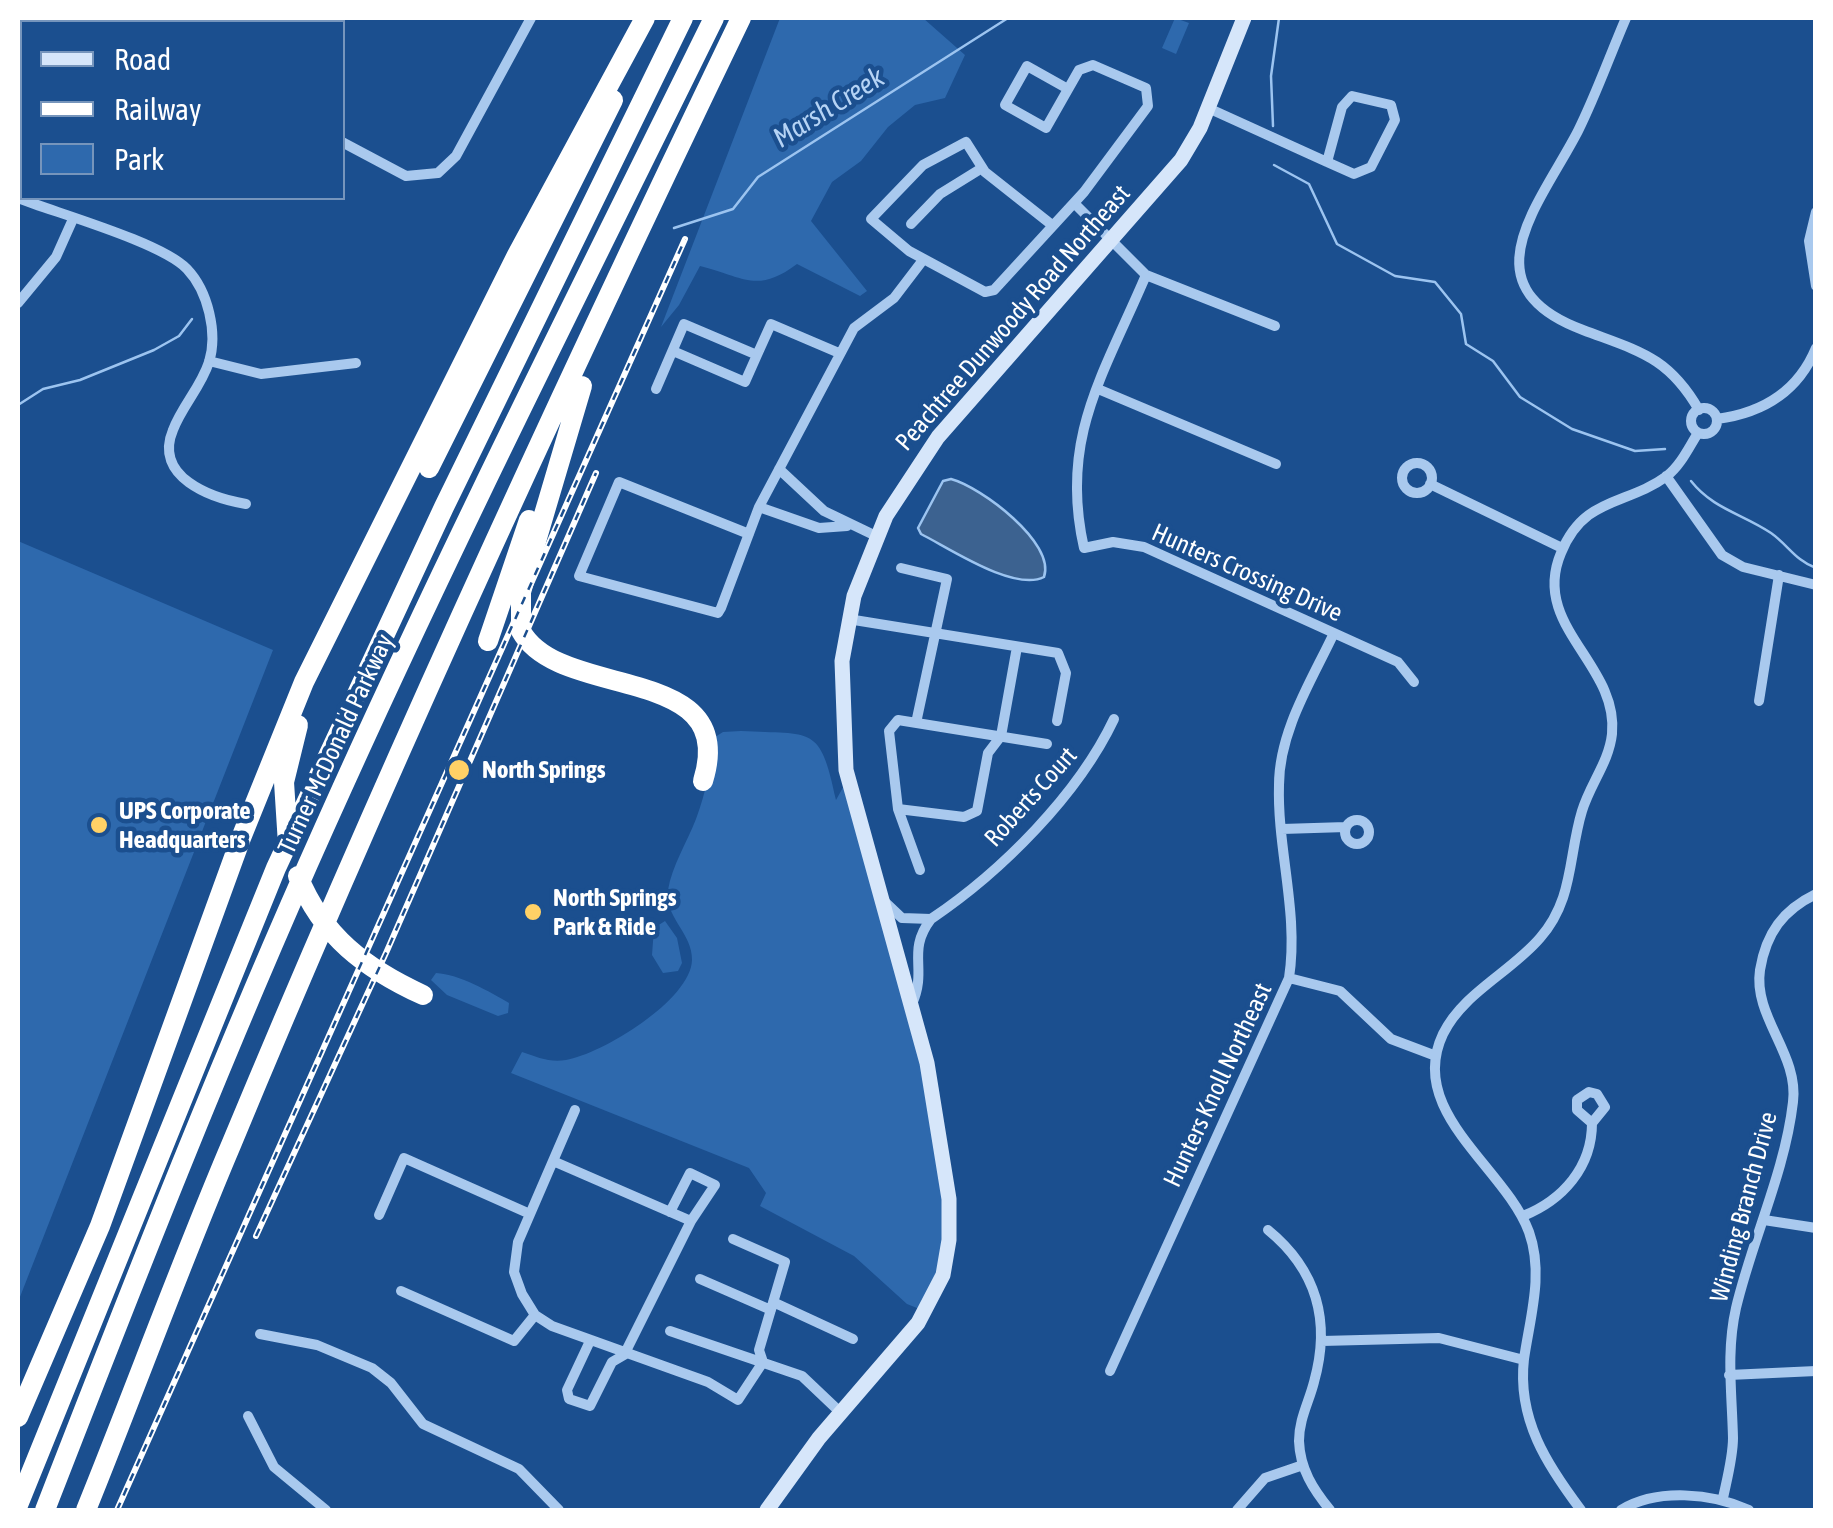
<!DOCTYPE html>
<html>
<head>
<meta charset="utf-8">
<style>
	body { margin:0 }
	#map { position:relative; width:1833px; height:1528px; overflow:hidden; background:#1b4f8f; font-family:"Asap Condensed",sans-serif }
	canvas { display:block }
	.frame { position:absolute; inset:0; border:20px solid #fff; pointer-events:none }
	.legend { position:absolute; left:20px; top:20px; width:325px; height:180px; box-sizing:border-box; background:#1b4f8f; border:2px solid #7695bc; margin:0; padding:12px 18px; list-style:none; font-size:30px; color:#fff }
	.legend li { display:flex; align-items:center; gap:20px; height:50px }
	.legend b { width:50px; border:2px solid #7695bc }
</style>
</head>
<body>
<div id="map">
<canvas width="1833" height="1528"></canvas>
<div class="frame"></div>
<ul class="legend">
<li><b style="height:12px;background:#d6e6fa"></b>Road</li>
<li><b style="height:12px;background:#fff"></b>Railway</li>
<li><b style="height:28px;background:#2e69ad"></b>Park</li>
</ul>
</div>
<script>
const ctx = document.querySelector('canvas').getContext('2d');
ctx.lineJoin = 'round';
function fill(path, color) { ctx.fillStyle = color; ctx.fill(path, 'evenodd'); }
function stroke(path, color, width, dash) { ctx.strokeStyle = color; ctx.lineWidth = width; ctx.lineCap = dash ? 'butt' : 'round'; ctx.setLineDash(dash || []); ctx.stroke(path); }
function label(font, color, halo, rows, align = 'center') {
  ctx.font = font + ' "Asap Condensed",sans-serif'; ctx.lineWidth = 9; ctx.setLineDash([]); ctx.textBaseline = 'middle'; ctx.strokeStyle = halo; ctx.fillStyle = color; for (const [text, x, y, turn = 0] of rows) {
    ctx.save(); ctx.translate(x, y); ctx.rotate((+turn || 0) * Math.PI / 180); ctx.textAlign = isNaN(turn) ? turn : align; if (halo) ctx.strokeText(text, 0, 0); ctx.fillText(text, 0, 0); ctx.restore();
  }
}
fill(new Path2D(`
	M90 18H188L197 22H87Z
	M780 18H923L965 55 945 98 915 105 888 127 861 161 832 182 811 221 867 291 860 296 797 264C757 294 744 277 700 266L679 305 661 327Z
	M1175 18 1189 23 1176 54 1162 48Z
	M18 541 273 650 18 1302Z
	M741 731C813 735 820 724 836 800L850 775 939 1090 952 1243 922 1310 907 1304 854 1256 760 1206 766 1193 749 1168 511 1073 522 1052C537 1057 550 1063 566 1060 602 1054 691 1000 692 960 693 934 663 915 668 890 672 866 687 842 696 819 706 792 711 766 715 737L723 732Z
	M665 921 677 938 682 963 678 971 663 973 652 955 654 928Z
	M436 973C459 974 490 992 509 1003L508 1013 498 1016 447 995 431 980Z`), '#2e69ad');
const water = new Path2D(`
	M951 479C981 487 1056 543 1044 577 1014 592 949 548 921 534L918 528 943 481Z`);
fill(water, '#3c6290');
stroke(water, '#9cc4f0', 2.5);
stroke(new Path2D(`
	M1273 126 1271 76 1279 18
	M1274 165 1309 184 1337 244 1395 276 1435 282 1461 314 1466 344 1493 361 1520 397 1572 429 1635 451 1665 449
	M674 228 733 209 758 177 1008 18
	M18 405 43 389 80 380 154 350 179 336 192 319
	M1691 481C1713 509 1743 514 1771 533 1788 545 1796 561 1816 568`), '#9cc4f0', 2.5);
stroke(new Path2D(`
	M1626 18C1610 55 1596 95 1578 131 1541 203 1464 286 1583 330 1638 351 1668 356 1699 410
	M334 22 337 18
	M1352 96 1391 105 1395 120 1371 167 1354 174 1327 162 1342 107Z
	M1208 108 1327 162
	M342 142 406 176 438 173 456 156 531 18
	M18 198C56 213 161 242 187 269 208 291 218 333 209 362 201 387 182 406 173 430 153 477 211 498 246 504
	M1074 203 1146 275 1275 326
	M1816 212 1809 241 1816 286
	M911 224 940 194 982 168
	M1052 225 985 172 966 142 923 165 871 219 909 251 985 292 994 290 1084 192 1148 106 1146 88 1093 65 1079 70 1046 128 1005 105 1027 66 1068 89
	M1146 275C1104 374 1059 438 1084 548L1113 542 1144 547 1398 662 1414 682
	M18 303 56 257 73 219
	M673 351 745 382 757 355
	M209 361 261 374 356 363
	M656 389 684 324 757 355 771 324 839 353
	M1098 389 1276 464
	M1691 421a13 13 0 1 1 26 0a13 13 0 1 1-26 0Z
	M1717 419C1762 413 1798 392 1816 348
	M1402 478a15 15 0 1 1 30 0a15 15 0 1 1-30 0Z
	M779 469 824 511 876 536
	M1666 476 1722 555 1743 567 1816 585
	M1430 484 1562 548
	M759 507 819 528 847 526
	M749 534 619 482 579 576 718 613 721 608 759 507 854 328 894 298 923 260
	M901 568 947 579 916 723
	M848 619 1058 653 1066 673 1057 721
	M1759 701 1779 575
	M898 809 964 817 977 811 988 753 1001 736 1017 647
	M1345 832a12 12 0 1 1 24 0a12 12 0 1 1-24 0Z
	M1282 829 1346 827
	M920 870 898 809 889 731 898 720 1047 744
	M882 899 902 918 931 919C906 952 928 968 912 1004
	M931 919C1001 872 1078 795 1114 719
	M1289 978 1340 991 1391 1039 1436 1056
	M575 1110 518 1242 514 1272 522 1294 535 1315 552 1326 708 1382 738 1400 763 1362 759 1350 785 1262 733 1239
	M553 1161 691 1221 624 1355 612 1362 590 1406 569 1399 567 1390 590 1341
	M670 1212 690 1173 715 1185 691 1221
	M379 1215 404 1158 530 1214
	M1523 1216C1563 1200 1592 1167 1592 1123L1577 1110V1100L1589 1092 1597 1094 1605 1107 1592 1123
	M1764 1220 1816 1228
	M1268 1230C1317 1270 1331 1322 1314 1382 1309 1402 1299 1419 1299 1441 1300 1469 1313 1489 1330 1510
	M700 1279 771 1310
	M401 1291 514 1341 535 1315
	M773 1302 853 1339
	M670 1331 802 1376 841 1413
	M260 1334 317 1345 372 1368 391 1383 423 1424 519 1469 559 1510
	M1322 1341 1439 1338 1524 1360
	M1110 1371 1289 978C1299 913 1277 849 1279 785 1279 731 1312 680 1334 633
	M1729 1375 1816 1371
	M248 1416 274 1467 326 1510
	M1723 1498C1727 1479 1733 1457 1733 1438 1732 1394 1726 1352 1736 1308 1752 1240 1785 1172 1793 1102 1799 1054 1753 1017 1760 970 1766 933 1783 910 1816 894
	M1237 1510 1265 1478 1303 1465
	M1581 1510C1547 1465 1517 1419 1524 1359 1530 1317 1544 1274 1529 1232 1505 1167 1406 1112 1443 1034 1463 993 1511 972 1540 938 1574 899 1568 857 1582 811 1590 784 1609 762 1612 734 1619 664 1530 626 1561 553 1584 496 1626 506 1667 476 1681 465 1689 447 1698 433
	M1621 1510C1657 1488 1712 1493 1749 1510`), '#a9c9ee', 10);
stroke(new Path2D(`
	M767 1510 819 1438 918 1323 943 1275 949 1240V1199L927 1063 846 770 842 661 854 596 886 516 938 437 1181 160 1200 128 1244 18`), '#d6e6fa', 15);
stroke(new Path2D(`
	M582 386 521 592V631C560 702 740 661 703 781
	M429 468 613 100
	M488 641 529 520
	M288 844 284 782 298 725
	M298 876C322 936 366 969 423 995
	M18 1417 100 1226 241 838 304 682 517 255 645 18
	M18 1505 276 868 444 507 683 18
	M45 1510C134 1281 224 1051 325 826 447 553 582 286 714 18
	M86 1510C135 1389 180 1265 231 1145 389 764 562 389 741 18`), '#fff', 20);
const rail = new Path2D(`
	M256 1236 386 953 596 473
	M117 1510 685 239`);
stroke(rail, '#fff', 6);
stroke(rail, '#1b4f8f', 2.5, [8]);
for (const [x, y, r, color] of [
	[459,770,12,"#ffd166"],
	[99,825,10,"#ffd166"],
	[533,912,10,"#ffd166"]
]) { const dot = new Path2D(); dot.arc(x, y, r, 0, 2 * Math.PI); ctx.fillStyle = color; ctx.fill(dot); stroke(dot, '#1b4f8f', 4); }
label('25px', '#fff', '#1b4f8f', [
	["Peachtree Dunwoody Road Northeast",1013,318,-49],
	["Hunters Crossing Drive",1247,573,24],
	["Turner McDonald Parkway",336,744,-65],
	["Roberts Court",1031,797,-48],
	["Hunters Knoll Northeast",1218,1085,-65],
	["Winding Branch Drive",1744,1207,-75]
]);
label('bold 25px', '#fff', '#1b4f8f', [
	["North Springs",482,770],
	["UPS Corporate",119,811],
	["Headquarters",119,840],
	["North Springs",553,898],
	["Park & Ride",553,927]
], 'left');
label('italic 28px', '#b5d3f5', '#1b4f8f', [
	["Marsh Creek",829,108,-32]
]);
</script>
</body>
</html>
